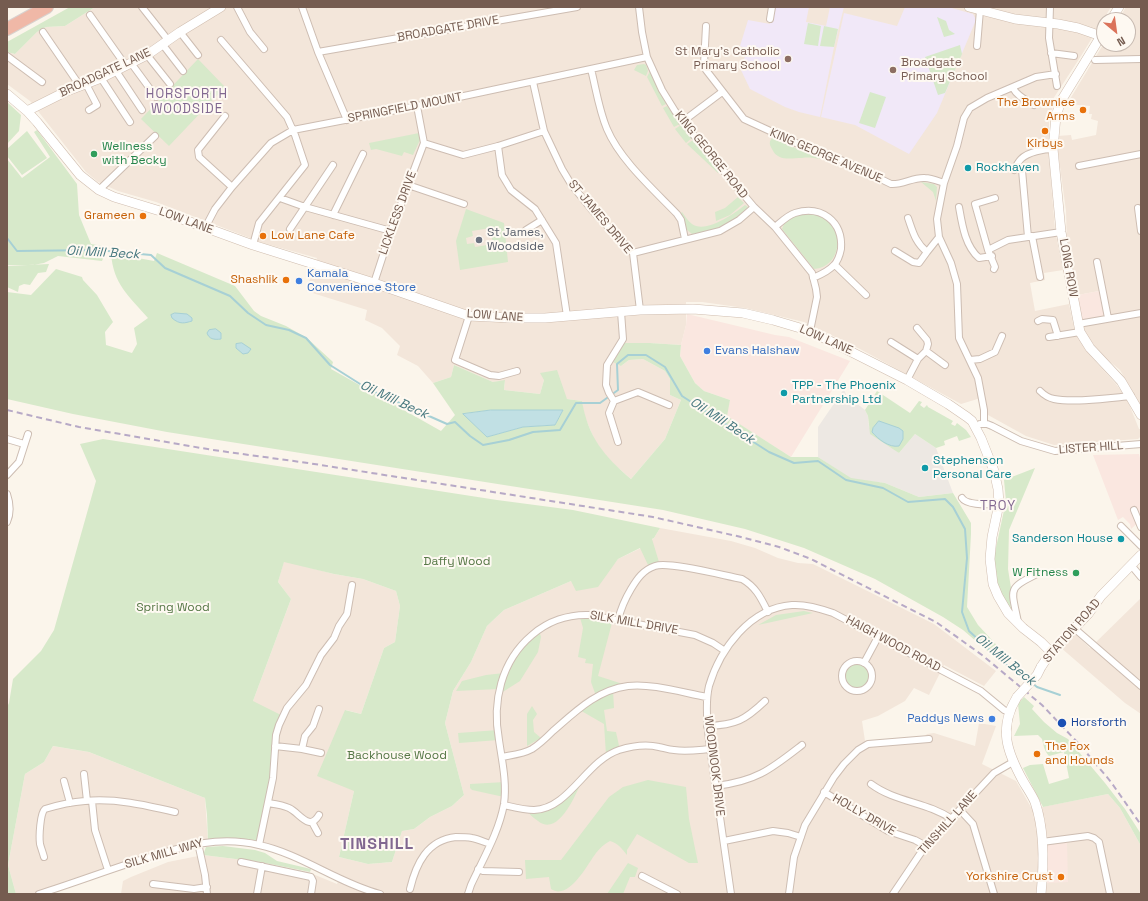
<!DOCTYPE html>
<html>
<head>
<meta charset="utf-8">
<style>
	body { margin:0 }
	#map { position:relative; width:1148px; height:901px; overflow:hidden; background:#fbf5eb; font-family:"Space Grotesk",sans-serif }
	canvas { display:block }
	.frame { position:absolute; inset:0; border:8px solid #755c50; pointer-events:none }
	.north { position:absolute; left:1096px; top:12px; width:40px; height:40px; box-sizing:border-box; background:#fef9f2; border:1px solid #c7bab1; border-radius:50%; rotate:151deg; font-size:11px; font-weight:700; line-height:16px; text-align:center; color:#755c50 }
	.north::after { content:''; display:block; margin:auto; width:14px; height:18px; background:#db735b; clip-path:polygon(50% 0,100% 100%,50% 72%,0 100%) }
</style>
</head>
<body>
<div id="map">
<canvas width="1148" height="901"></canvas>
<div class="frame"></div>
<div class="north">N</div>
</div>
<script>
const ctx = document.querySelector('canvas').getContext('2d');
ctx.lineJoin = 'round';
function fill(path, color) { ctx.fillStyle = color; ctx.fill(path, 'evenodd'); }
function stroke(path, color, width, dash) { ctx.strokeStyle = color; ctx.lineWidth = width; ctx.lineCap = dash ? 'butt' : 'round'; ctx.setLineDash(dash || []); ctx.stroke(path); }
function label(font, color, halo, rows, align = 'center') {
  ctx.font = font + ' "Space Grotesk",sans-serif'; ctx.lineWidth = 4; ctx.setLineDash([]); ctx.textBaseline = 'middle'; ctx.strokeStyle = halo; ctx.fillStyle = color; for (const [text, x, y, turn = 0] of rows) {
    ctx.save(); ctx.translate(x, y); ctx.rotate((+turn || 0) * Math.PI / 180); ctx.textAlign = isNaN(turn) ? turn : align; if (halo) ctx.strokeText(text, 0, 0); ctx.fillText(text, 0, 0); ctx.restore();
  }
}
fill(new Path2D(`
	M95 7H1111L1081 56 1053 99 1052 114 1049 117V157L1055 230 1063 270 1044 273 1045 280 1030 283 1035 311 1069 304 1074 328 1078 336 1086 351 1116 384 1127 399 1139 429H1140L1141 436 1138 439 1054 445 1026 436 988 415 985 412 984 397 961 404 860 349 804 322 745 308 702 302H686V325L681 345 650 343H624L621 366 629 360 643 359 665 371 670 379V395L681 400 665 439 631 479 608 459 595 441 584 415 582 401 567 399 544 380 540 394 504 390 505 381 493 382 454 365 451 377 433 383 418 366 397 355 400 346 382 328 365 320 367 310 306 291 317 258 263 243 156 202 118 191 98 182 86 172 30 101 7 84V52L15 54 37 32 46 27 65 26Z
	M1126 7H1141V406L1120 370 1102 355 1085 333 1083 326 1099 291 1078 295 1067 245 1066 211 1058 152V136L1071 135 1072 140 1096 135 1098 121 1091 119 1092 114H1089L1090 106 1067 104 1104 43 1128 44V20H1118Z
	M660 528 731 541 755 548 778 558 798 563 813 564 934 624 996 671 984 686 944 665 929 695 914 688 905 701 878 716 862 721 865 741 924 737 927 734 934 733 975 746 979 723 996 726 982 764 1016 781 1032 809 1108 794 1120 808 1141 846V894H121L123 881 131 877 168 862 203 855 260 862 308 872 337 884 339 878 259 845 253 701 291 599 278 582 284 561 334 574 363 579 396 591 400 606 395 642 384 648 361 714 346 710 354 791 339 857 368 864 392 862 402 831 414 829 430 817 452 806 464 795 445 723 453 691 471 662 487 626 504 610 571 581 611 567 618 559 641 548 654 538Z
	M1141 598V714L1125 703 1060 647 1075 634 1090 648Z
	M53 746 89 752 205 798 208 842 51 890 53 894H16L8 865 25 774 44 762Z`), '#f3e6da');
fill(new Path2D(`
	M1099 291 1105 322 1083 326 1078 295Z
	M687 314 775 335 789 337 850 361 791 457 726 416 730 400 704 391 695 383 680 356 681 345 686 325Z
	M1139 454 1140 458 1141 459V522L1140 521 1131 529 1130 524 1123 517 1118 520 1093 455Z
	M1067 843 1068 882 1047 883V845Z`), '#fae7e0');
fill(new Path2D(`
	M844 389 846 395 865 410 868 416 869 427 899 453 915 434 936 448 953 493 919 497 885 483 851 479 818 457V427Z`), '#ede8e3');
fill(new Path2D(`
	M774 7H809L806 22 826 26 830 7H844L834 47 820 117 799 112 785 107 750 89 740 68 748 50 740 46 748 20 770 24Z
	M905 7H948L973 14 976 20 937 113 909 154 855 125 821 117 844 13 897 26Z`), '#f1e8f8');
fill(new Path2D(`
	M70 7H95L65 26 46 27 37 32 15 54 7 52V42Z
	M937 17 946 21 949 30 955 34 944 37Z
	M808 23 821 26 818 46 804 44Z
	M824 26 838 29 834 47 820 46Z
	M960 45 962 54 945 93 938 95 925 57Z
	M198 59 225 87 169 146 141 119Z
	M644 64 646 65 648 71 646 76 634 70 637 65Z
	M650 71 666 104 662 106 647 77Z
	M870 92 886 97 875 128 859 123Z
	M7 102 21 115 19 131 7 144Z
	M667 106 680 124 674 127 663 108Z
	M681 125 692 138 686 143 675 129Z
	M37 130 77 184 79 215 91 244 103 246 105 254 102 261 58 256 44 263 33 265H7V159L22 178 50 157 34 132Z
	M27 131 47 158 22 175 7 156V149Z
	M419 133 420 140 413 155 404 152 402 156 376 149 371 150 369 143Z
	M772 138 821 159C814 158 808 157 802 158 791 158 778 162 772 149 769 144 769 142 772 138Z
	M693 140 721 171 718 173 687 144Z
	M921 182 934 184 937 187 936 201 933 192Z
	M738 197 744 203 730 215 716 221 715 212 725 208Z
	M745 205 748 207C730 225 717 230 692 234L686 229 681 213 682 212C685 216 688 221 692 224 706 234 735 213 745 205Z
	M466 209 504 223 508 262 460 270 456 241ZM490 228 493 244 475 247 474 243 467 244 466 238 473 236 472 231Z
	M801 213C809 213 816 213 823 216 845 229 842 267 814 269L782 229C784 220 793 217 801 213Z
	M111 253 154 261 157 253 235 286 254 311 261 316 286 326 307 338 333 362 331 369 441 431 455 415 433 383 451 377 454 365 493 382 505 380 504 390 540 394 544 380 540 373 557 370 567 399 582 401C588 437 604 456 631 479L665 439 681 400 670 395V379L665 371 643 359 629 360 621 366 613 362 624 343H650L681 345 680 356 695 383 704 391 730 400 727 416 791 457H818L851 478 885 483 919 497 953 493 971 523V534L967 607 978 625 1005 654 998 660 963 630 943 617 875 579 804 548 745 529 663 510 167 432 73 414 7 399V292L31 295 56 269 82 277 83 280 97 295 113 322 105 332 106 345 132 353 137 344 134 328 148 318C129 296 113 284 111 253ZM491 410H563L555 425 523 427 487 437 464 414Z
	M49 264 46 272 38 273 30 285 24 284 19 286 18 292 7 287V266Z
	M877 391 910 413 919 401 922 402 920 405 924 408 927 405 928 407 953 421 951 424 955 426 957 423 966 430 971 437 959 441 957 436 944 441 945 445 936 448 915 434 899 453 870 434 868 416 865 410Z
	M103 439 497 500 573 510 660 528 654 538 652 539 659 562 648 565 640 548 618 559 598 587 576 591 571 581 504 610 487 626 471 662 453 691 445 723 464 795 452 806 430 817 414 829 402 831 392 862 368 864 339 857 354 791 317 776 345 710 361 714 384 648 395 642 400 606 396 591 363 579 334 574 284 562 278 582 291 599 253 701 283 716 275 746 259 845 208 842 207 815 205 798 89 752 53 746 44 762 25 774 8 865 16 894H7V707L9 703 13 679 41 651 54 630 96 481 80 444Z
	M1035 468 1009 530 1008 569 1011 588 1010 595 1011 610 1002 594 995 578 994 557 1006 501 1004 480Z
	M804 611 813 613 758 625 776 615Z
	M579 614 613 619 598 676 629 686 613 690 614 708 604 710 607 731 616 732 620 750 606 755 604 724 578 709 596 696 591 682 593 664 585 663 586 659 578 657 583 628Z
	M539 630 541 637 538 652 520 681 498 695 499 689 456 691 462 681 486 675 504 673 508 665Z
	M845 676a12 12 0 1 1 24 0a12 12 0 1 1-24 0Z
	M1024 697 1034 706 1032 709 1044 722 1057 733 1068 739 1105 783 1125 809 1141 834V846L1120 808 1108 794 1043 807 1023 768 1030 765 1043 764 1049 784 1069 778 1064 752 1049 756C1044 750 1044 747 1042 739L1038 735 1014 736 1020 724 1018 704Z
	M532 706 537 714 533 720 534 732 541 738 527 746V714Z
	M498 730 499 740 459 743 458 733Z
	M583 778C577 792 559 838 538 821 534 818 529 815 528 810L545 808Z
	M648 780 686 787 689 819 698 863H689L637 834 627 850V855C622 849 618 843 610 841 604 844 600 848 596 853 587 865 569 901 551 889L549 877 526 879 525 860H561L609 797 623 787Z
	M505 782 504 797 472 790 470 788V784Z
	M223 846 255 850 265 853 277 861 311 869 310 872 260 862 203 855 206 847Z
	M628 863 638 868 635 877H630L623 894H607Z`), '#d7e9ca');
const water = new Path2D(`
	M175 313 187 314 192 318V321C185 323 180 325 172 318L171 315Z
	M216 329 221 333V339C214 340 209 339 207 333L209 330Z
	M242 343 251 349 248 353 243 354 236 348V344Z
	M491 410H563L555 425 523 427 487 437 463 414Z
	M879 421 899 428 903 431V439L899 446C889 448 878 439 872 432L873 428Z`);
fill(water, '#c1e0e4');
stroke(water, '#a7d0d5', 1);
stroke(new Path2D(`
	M7 238 17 251 97 250 151 255 165 268 230 296 248 313 266 325 289 330 306 338 330 365 368 389 447 424 455 422 470 436 483 445 509 440 533 432 560 430 576 403H600L618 390 617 364 628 355H646L665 367 682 396 769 452 794 463 818 461 846 480 883 488 908 502 945 499 953 507 965 529 967 558 962 612 969 631 1003 662 1028 681
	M1032 683 1037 687 1060 695`), '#a7d0d5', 2);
const street = new Path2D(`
	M142 7 168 40
	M237 7 250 32 264 49
	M302 7 318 52 347 120
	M639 7 642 32 647 57 662 90 675 111 691 132 754 207 775 227 812 273 816 289 817 297 810 331
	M1050 7 1049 38 1057 86
	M90 15 126 66
	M770 19 772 7
	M706 26 704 64 706 70 744 119 796 143 846 162 891 184C903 185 913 177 925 178 931 178 938 181 944 183
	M43 32 80 86
	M180 32 198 55
	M221 40 287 117 295 135 305 165 259 223 253 245
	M163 45 183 71
	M977 46 980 10
	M318 52 577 7
	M1051 53 1074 56
	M147 55 170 84
	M7 56 42 82
	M1095 60 1141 59
	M131 63 156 97
	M591 69C596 89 599 110 607 129 620 160 654 190 677 214L681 220 685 239
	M116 71 142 110
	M101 78 130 122
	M533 82 544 131 562 169 571 184 592 210 633 253 640 310
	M86 84 97 105 89 110
	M1013 88C1017 96 1026 100 1034 105
	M417 106 424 143 463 155 498 146 544 131
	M225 116 198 150 199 157 232 187
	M682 122 722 92
	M498 146 502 175 511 190 535 209 556 243 567 316
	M1079 166 1141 154
	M1014 170C1016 166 1018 162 1021 159 1028 152 1044 149 1053 149
	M1022 170 1028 237
	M408 185 464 204
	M99 190 155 136
	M280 198 305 207 391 231
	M959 207C962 224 965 246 979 258L992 256
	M1138 208 1141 231
	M333 215 363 154
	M908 218C913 232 915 242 927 252L939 237
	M775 227C781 222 788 215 795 213 821 205 843 221 841 249 840 254 838 261 834 265 829 271 820 275 813 278
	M205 228 215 209 232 187 271 143 293 130 417 106 647 57
	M290 229 333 165
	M526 230 542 220
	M1032 236 1040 277
	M988 250 1008 240 1061 232
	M895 251 913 262 919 263 927 252
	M633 253 720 231 739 220 754 207
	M1097 262 1108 318
	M835 265 866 295
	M994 269 995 267 988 250 975 204 995 198
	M374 283 391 231 424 143
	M469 316 455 360 490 375 499 376 517 371
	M1038 321 1042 319 1053 320 1058 336
	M1078 324 1141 313
	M1049 337 1080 332
	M891 342 918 359
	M926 351 945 365
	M970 360 980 359 995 352 1002 336
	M907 380 918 359 926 351 928 344 927 340 917 328
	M1040 391C1044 395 1049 398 1054 399 1075 403 1110 398 1131 396
	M614 401 609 393 606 385 607 365 623 339 621 312
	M614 401 638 392 669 405
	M614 401 609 413 618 442
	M980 424H987L992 426 1021 441 1055 451 1141 444
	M984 424V410L978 378 959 338 957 284 951 263 939 237 937 219 944 183 957 146 964 118 970 108 987 98 1036 77 1056 74
	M7 439 24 444
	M7 475 19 462 28 434
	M7 494C10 503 11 513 7 522
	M962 498C967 506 990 504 999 504
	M1134 510 1141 527
	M1121 526 1141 546
	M1131 565 1141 577
	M618 620C621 608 625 599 631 589 637 579 643 570 655 566 669 561 725 576 742 579 756 587 761 598 768 612
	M1018 622C1011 587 1007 589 1039 573
	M1074 628 1141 686
	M842 676a15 15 0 1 1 30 0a15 15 0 1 1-30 0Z
	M864 663 878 637
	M707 726C736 725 745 720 765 701
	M275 746 302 749 305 736 313 726 319 709
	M302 749 321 753
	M502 757C512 755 523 754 532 749 540 744 547 737 553 731 576 711 597 690 628 686 651 683 684 693 707 697
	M84 774 87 801
	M64 781 70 803
	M871 784C895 802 927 802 952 819
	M716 786C757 781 771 769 802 745
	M824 792 888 831 915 840 926 846
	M92 801 95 830 108 870
	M268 803C275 804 283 805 289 808 300 813 309 832 319 815
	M504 805C513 807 524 810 534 810 569 809 586 761 619 750 632 746 646 744 659 747 664 748 669 750 674 750 686 752 698 750 710 749
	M960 810 973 824 994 894
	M312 822 318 833
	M724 841 773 831 788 833 801 837
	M1042 842 1088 836 1094 838 1099 842 1110 894
	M198 843 205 875 207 894
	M259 845 273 778 276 735 279 725 287 708 306 685 321 655 334 638 339 626 347 614 352 585
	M44 857C43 853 41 848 40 844 39 837 40 813 45 809 58 805 71 802 85 801 115 798 145 805 175 812
	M241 862 311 877 313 881 311 894
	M478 869 483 871 519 872
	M642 876 677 894
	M153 884 194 889 207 887
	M410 889C416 864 427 840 456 837 461 837 467 837 472 838 478 839 484 842 490 844
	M39 894C74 883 108 870 143 859 182 847 217 835 259 845 301 854 338 883 380 894
	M257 894 262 866
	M468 894 471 885C483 859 499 832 504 804 507 782 502 761 499 740 492 702 501 661 532 635 548 621 569 614 590 615L695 635 713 643 725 651
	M731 894 709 740C707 723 705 703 709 686 720 649 750 608 792 605 806 604 819 608 833 613L981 691 1004 710 1009 712
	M789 894 794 857 805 825 834 777 844 764 858 750 868 744 929 739
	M893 894 920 854 937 834 994 773 1013 762`);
const secondary = new Path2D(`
	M969 7 1015 19 1058 24 1078 28 1101 36
	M1111 20 1119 7
	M1104 31 1061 101 1056 116 1053 149 1056 180 1061 232 1080 332 1090 348 1121 381 1141 415
	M7 94 27 111 37 122 80 175 99 190 114 197 160 211 253 245 374 283 469 316 511 318H545L640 310 693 309 743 313 773 320 810 331 907 380 948 404 967 417 972 421 981 438 994 471 998 489 999 504 992 537 990 559 993 584 998 596 1008 613 1023 628 1041 642 1051 652
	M27 111 67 91 101 78 147 55 180 32 221 7
	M1041 667 1051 652 1068 635 1088 614 1101 596 1141 555
	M1017 697C998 728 1007 752 1023 781 1027 788 1032 795 1035 802 1045 831 1044 865 1041 894`);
const highway = new Path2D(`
	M7 29 47 7`);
stroke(street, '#cdbdb2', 8);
stroke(secondary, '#d0bdaf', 10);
stroke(highway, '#d8d1ce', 14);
stroke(street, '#fff', 6);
stroke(secondary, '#fff', 9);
stroke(highway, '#f0b8a7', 12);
stroke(new Path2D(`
	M7 410 79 427 213 450 308 463 653 517 741 537 779 547 811 559 936 622 982 655 1042 705 1080 745 1111 782 1141 825`), '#b7a9c6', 2, [6, 4]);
const secondaryBridge = new Path2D(`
	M1017 697 1037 675 1041 667`);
stroke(secondaryBridge, '#d0bdaf', 10, []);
stroke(secondaryBridge, '#fff', 9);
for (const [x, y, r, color] of [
	[788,59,4,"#8d6e63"],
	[893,70,4,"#8d6e63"],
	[1083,110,4,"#e8710a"],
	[1045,131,4,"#e8710a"],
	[94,154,4,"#2e9e5b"],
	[968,168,4,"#0f9aa8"],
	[143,216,4,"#e8710a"],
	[263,236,4,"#e8710a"],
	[479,240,4,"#6b7280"],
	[286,280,4,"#e8710a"],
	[299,281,4,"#3f7fe0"],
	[707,351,4,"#3f7fe0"],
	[784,393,4,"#0f9aa8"],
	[925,468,4,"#0f9aa8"],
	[1121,539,4,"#0f9aa8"],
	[1076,573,4,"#2e9e5b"],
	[992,719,4,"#3f7fe0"],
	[1062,723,5,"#1a4fb4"],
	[1037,754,4,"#e8710a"],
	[1061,877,4,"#e8710a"]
]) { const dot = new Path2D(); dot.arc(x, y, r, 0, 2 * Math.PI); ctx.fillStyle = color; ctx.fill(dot); stroke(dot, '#fef9f2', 1.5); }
label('12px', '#755c50', '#fef9f2', [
	["BROADGATE DRIVE",448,29,-10],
	["BROADGATE LANE",105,73,-25],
	["SPRINGFIELD MOUNT",405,108,-11],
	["KING GEORGE ROAD",711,155,51],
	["KING GEORGE AVENUE",826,156,23],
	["LICKLESS DRIVE",398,213,-70],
	["ST JAMES DRIVE",600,217,50],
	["LOW LANE",186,221,20],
	["LONG ROW",1068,268,80],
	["LOW LANE",495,316,4],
	["LOW LANE",826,340,24],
	["LISTER HILL",1091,448,-4],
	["SILK MILL DRIVE",634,623,10],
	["STATION ROAD",1072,631,-49],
	["HAIGH WOOD ROAD",893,644,28],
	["WOODNOOK DRIVE",714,766,83],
	["HOLLY DRIVE",864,815,30],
	["TINSHILL LANE",948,823,-48],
	["SILK MILL WAY",164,854,-16]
]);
label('12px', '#785e54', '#fef9f2', [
	["St Mary's Catholic",780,52],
	["Primary School",780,66],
	["Broadgate",901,63,"left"],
	["Primary School",901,77,"left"]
], 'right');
label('12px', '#c56008', '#fef9f2', [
	["The Brownlee",1075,103],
	["Arms",1075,117],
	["Kirbys",1045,144,"center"],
	["Grameen",135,216],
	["Low Lane Cafe",271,236,"left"],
	["Shashlik",278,280],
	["The Fox",1045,747,"left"],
	["and Hounds",1045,761,"left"],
	["Yorkshire Crust",1053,877]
], 'right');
label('12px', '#27864d', '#fef9f2', [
	["Wellness",102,147],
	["with Becky",102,161],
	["W Fitness",1068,573,"right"]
], 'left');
label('12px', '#0d838f', '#fef9f2', [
	["Rockhaven",976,168],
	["TPP - The Phoenix",792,386],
	["Partnership Ltd",792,400],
	["Stephenson",933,461],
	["Personal Care",933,475],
	["Sanderson House",1113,539,"right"]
], 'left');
label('12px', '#5b616d', '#fef9f2', [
	["St James,",487,233],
	["Woodside",487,247]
], 'left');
label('12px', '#366cbe', '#fef9f2', [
	["Kamala",307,274],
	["Convenience Store",307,288],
	["Evans Halshaw",715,351],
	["Paddys News",984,719,"right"]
], 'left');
label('12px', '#587948', '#fef9f2', [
	["Daffy Wood",457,562],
	["Spring Wood",173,608],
	["Backhouse Wood",397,756]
]);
label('12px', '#164399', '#fef9f2', [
	["Horsforth",1071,723]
], 'left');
ctx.letterSpacing = '1px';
label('13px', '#816790', '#fef9f2', [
	["HORSFORTH",187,94],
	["WOODSIDE",187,109],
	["TROY",998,506]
]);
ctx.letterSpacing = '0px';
label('italic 13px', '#47787f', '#fef9f2', [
	["Oil Mill Beck",103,253,3],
	["Oil Mill Beck",394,400,25],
	["Oil Mill Beck",722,421,33],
	["Oil Mill Beck",1005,660,39]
]);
ctx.letterSpacing = '1px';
label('bold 16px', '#816790', '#fef9f2', [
	["TINSHILL",377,845]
]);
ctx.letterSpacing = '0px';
</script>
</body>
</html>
